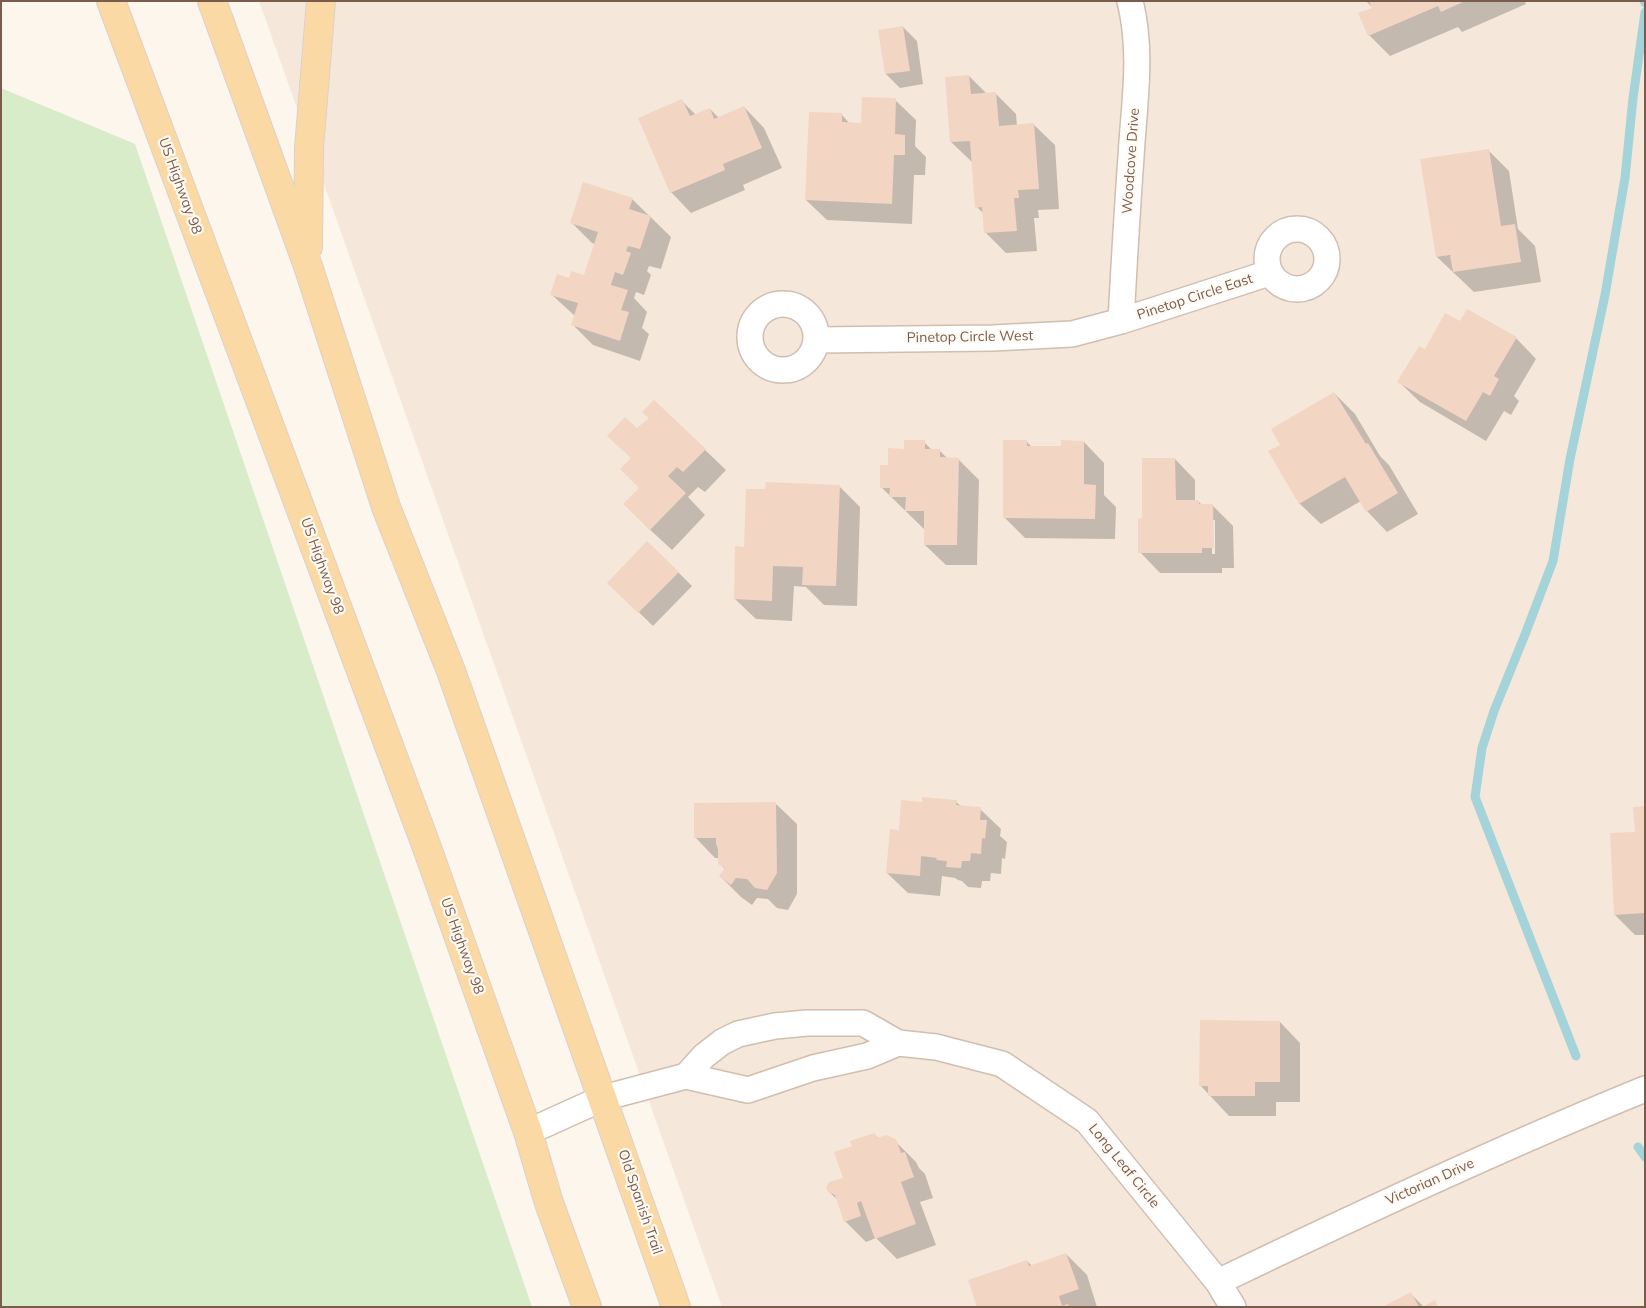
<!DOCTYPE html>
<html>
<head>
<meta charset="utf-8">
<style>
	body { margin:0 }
	#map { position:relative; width:1646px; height:1308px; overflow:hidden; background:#fdf6ec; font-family:Mulish,sans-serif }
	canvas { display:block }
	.frame { position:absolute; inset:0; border:2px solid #7a5c4d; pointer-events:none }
</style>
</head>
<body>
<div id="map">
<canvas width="1646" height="1308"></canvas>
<div class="frame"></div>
</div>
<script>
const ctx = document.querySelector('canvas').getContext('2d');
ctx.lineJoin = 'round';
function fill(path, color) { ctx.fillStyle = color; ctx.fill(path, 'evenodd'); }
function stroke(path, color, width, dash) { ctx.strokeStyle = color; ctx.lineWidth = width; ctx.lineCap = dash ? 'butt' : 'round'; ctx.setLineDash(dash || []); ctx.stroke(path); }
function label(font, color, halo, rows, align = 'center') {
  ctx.font = font + ' Mulish,sans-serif'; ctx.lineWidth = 4.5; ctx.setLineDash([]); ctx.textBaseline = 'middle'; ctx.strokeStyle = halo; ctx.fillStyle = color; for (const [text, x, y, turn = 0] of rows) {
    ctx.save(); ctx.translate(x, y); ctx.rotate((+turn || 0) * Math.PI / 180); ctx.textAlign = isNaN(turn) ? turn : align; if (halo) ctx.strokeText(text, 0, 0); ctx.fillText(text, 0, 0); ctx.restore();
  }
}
fill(new Path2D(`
	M259 1H1645V1307H722Z`), '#f5e8da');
fill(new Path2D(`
	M1 88 135 144 532 1307H1Z`), '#d8ecc9');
fill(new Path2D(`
	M1366 1H1525L1526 4 1462 32 1458 27 1390 56 1369 35 1373 8Z
	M903 27 917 41 923 84 900 88 886 74Z
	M969 76 987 94H996L1016 114 1017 126 1034 125 1055 145 1059 209 1038 210 1039 218H1034L1037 251 1006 253 985 232 984 214 977 207 972 162 951 142Z
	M895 100 916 120 915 146 926 157 925 175H914L912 224 827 220 806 200 842 115 850 124H862Z
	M682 101 696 115 710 109 719 118 744 107 764 128 782 168 743 185 745 190 691 213 671 192Z
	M1488 150 1509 171 1518 229 1535 246 1541 282 1474 292 1437 257 1422 160Z
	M632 199 671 237 661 269 649 266 647 271 651 275 644 295 636 292 634 298 647 312 642 328 649 334 640 361 593 345 572 324 575 316 552 295 570 279 585 276 595 244 592 243 571 222Z
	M1516 338 1536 359 1514 396 1519 401 1511 415 1504 411 1486 441 1420 402 1399 382 1425 350Z
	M1334 393 1355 414 1380 456 1389 465 1418 514 1387 532 1367 511 1361 501 1321 524 1300 504 1270 452 1282 445Z
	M654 401 726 470 705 492 698 487 688 497 705 515 672 550 645 525 640 488 632 458 638 430 650 418Z
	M924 442 933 451H940L948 459H958L979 480 977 565H946L925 545V530L881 487 889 466 905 450Z
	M1027 442 1032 447 1062 448 1084 442 1104 463V495L1116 507 1115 539 1025 538 1004 517Z
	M1175 459 1195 480V502H1199L1203 506H1213L1233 526 1234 568H1222V573H1160L1140 552 1143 519ZM1212 520H1215V554H1212Z
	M840 487 860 507 857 606 824 605 806 587 794 586 792 621 756 619 735 599 745 548Z
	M678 572 692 586 653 626 609 583Z
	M956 802 962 807 980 809 1001 829 1000 836 1007 842 1005 859 1002 858 1001 874 991 873 990 881H982L981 888 968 887 962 881 958 880 955 878 942 876 940 896 908 893 887 873 900 832 924 804Z
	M776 804 797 824V894L788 910 777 908 768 899 757 898 752 905 741 897 720 876 725 869 719 863V858H715L695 837Z
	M1645 808V935H1635L1615 915 1636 834Z
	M1280 1022 1300 1043V1102H1276V1116H1229L1200 1085Z
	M874 1134 879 1139 895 1141 916 1162 919 1168 925 1174 933 1198 920 1202 936 1245 897 1259 876 1238 866 1242 845 1221 838 1200 829 1192 844 1179 854 1147Z
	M1066 1254 1087 1275 1097 1307H979L1027 1261 1032 1266Z
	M1411 1294 1424 1307H1385Z`), '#0003');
stroke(new Path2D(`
	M1644 1 1645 3
	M1576 1056 1475 797 1482 748 1494 711 1526 632 1553 561 1570 459 1605 295 1625 178 1633 98 1645 12
	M1638 1147 1645 1157`), '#a5d3da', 9);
fill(new Path2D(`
	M1369 1H1465L1441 12 1438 6 1368 36 1358 13 1372 8Z
	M903 26 910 71 885 74 878 30Z
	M969 75 971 94 996 92 999 126 1034 123 1039 189 1018 190 1019 198H1014L1017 231 984 233 982 207 975 208 970 141 950 142 945 77Z
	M862 97 896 98 895 134 905 135V155H894L892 204 805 200 809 112 842 113V122L861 123Z
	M682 99 690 116 710 108 714 119 744 106 762 148 723 164 725 170 670 193 638 118Z
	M1489 149 1501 226 1515 224 1521 262 1453 272 1450 255 1436 257 1420 159Z
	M583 182 633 198 629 209 651 216 640 249 628 246 626 251 631 253 623 275 615 272 611 285 628 290 621 310 629 312 620 341 571 325 578 303 550 295 557 274 569 278 571 271 584 275 598 232 570 223Z
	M1467 309 1517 337 1494 376 1499 379 1490 396 1483 392 1466 421 1397 382 1419 346 1425 349 1445 313 1460 321Z
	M1334 392 1366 444 1368 443 1398 493 1366 512 1345 477 1299 504 1268 451 1280 445 1271 429Z
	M654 400 706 449 683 472 677 467 668 476 686 493 650 530 623 504 639 488 620 469 631 458 607 436 625 417 637 428 649 418 642 412Z
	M904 440H925V449H940V457L959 458 957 545H924V511H905L906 497H889L890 488H880V465H888V448L904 449Z
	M1003 440H1027V446H1061V440L1084 441V484L1096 485 1095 519 1003 518Z
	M1142 458H1175L1176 500H1199V504H1213L1214 548H1202V553H1138V519L1142 518Z
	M766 482 840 485 836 586 802 585 803 567 773 566 772 601 734 599 735 546 744 547 746 489H765Z
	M647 541 679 572 638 613 607 583Z
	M922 797 957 800 956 805 981 807 980 820H987L985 839 982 838 981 854 971 853 970 861H962L961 868 946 867 947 861 936 860 937 858 921 856 920 876 886 873 890 829 899 830 901 800 922 802Z
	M776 802 777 873 767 890 755 888 747 879 736 878 731 885 719 876 725 868 718 864V849L716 844V838H694V803Z
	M1645 806V913L1614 915 1610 833 1635 832 1633 807Z
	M1200 1020 1280 1021V1082H1255V1096H1208V1086H1199Z
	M874 1133 877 1138 886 1135 896 1139 901 1153 905 1152 914 1177 901 1182 916 1224 875 1239 861 1201 857 1203 861 1216 844 1222 835 1195 828 1192 826 1187 829 1182 843 1178 834 1152 852 1146 850 1141Z
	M1066 1253 1079 1289 1059 1296 1062 1306 1068 1304 1069 1307H977L968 1280 1027 1260 1029 1266Z
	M1411 1292 1419 1307H1382Z
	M1435 1300 1438 1307H1422Z`), '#f3d5c3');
const street = new Path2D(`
	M1267 259a30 30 0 1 1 60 0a30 30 0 1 1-60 0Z
	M750 337a33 33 0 1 1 66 0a33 33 0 1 1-66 0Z
	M1121 321C1124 266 1127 211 1131 157 1134 104 1143 53 1130 1
	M817 340 993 338 1072 334 1121 321 1269 273
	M686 1076 704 1056 722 1042 738 1034 775 1026 807 1023H863L898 1043 936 1047 1002 1064 1087 1121 1218 1282 1233 1307
	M528 1132 603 1098 686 1076 748 1090 813 1068 867 1056 898 1043
	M1218 1282C1359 1214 1500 1148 1645 1089`);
const primary = new Path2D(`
	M111 1 426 845 528 1132 549 1203 587 1307
	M212 1 308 266 386 507 451 671 676 1307
	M308 247 309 148 321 1`);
stroke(street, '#d1beb0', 28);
stroke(primary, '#dad1cd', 30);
stroke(street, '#fff', 25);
stroke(primary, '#fbd9a5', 28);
label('14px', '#7a5c4d', '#fffaf3', [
	["Woodcove Drive",1131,161,-86],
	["US Highway 98",180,186,70],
	["Pinetop Circle East",1195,297,-18],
	["Pinetop Circle West",970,337,-1],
	["US Highway 98",322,566,70],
	["US Highway 98",462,946,70],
	["Long Leaf Circle",1124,1166,51],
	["Victorian Drive",1430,1182,-24],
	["Old Spanish Trail",640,1202,71]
]);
</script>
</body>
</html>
